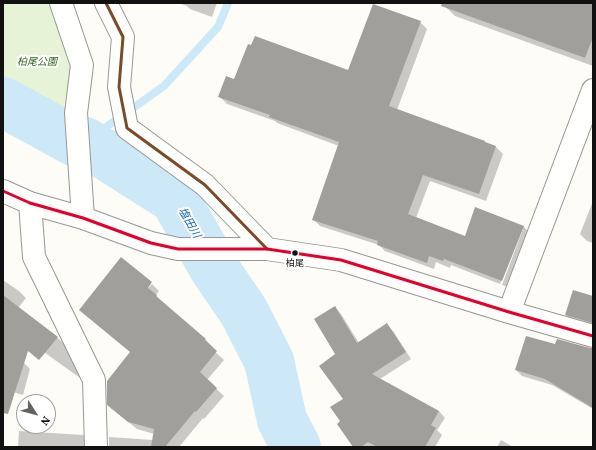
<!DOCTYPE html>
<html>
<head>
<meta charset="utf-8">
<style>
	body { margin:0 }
	#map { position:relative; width:596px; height:450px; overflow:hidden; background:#fdfcf7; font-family:"Source Serif 4",serif }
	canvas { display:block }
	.frame { position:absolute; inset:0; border:4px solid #111; pointer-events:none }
	.north { position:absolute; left:16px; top:394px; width:40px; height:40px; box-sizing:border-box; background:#fff; border:1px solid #a0a0a0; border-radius:50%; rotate:126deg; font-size:11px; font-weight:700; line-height:16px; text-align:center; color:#111 }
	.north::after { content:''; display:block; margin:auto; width:14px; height:18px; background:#646362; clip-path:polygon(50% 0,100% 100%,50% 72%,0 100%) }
</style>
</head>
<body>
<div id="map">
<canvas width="596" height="450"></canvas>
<div class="frame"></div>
<div class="north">N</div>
</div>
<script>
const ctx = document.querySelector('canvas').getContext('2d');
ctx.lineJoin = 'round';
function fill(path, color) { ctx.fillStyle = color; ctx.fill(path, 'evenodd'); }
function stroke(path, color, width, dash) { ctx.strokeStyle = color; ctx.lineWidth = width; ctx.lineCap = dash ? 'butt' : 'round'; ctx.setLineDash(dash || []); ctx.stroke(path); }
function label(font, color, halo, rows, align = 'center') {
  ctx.font = font + ' "Source Serif 4","Noto Sans JP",serif'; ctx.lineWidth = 4; ctx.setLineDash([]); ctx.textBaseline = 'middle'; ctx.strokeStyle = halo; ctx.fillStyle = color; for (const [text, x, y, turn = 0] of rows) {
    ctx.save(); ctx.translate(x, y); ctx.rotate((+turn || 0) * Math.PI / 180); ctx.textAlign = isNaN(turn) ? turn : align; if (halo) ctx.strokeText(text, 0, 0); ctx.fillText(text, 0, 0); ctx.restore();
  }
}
fill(new Path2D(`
	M3 3H53L73 64 61 120 3 82Z`), '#e7f3d7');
fill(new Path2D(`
	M178 3H217L212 17 190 9 187 6Z
	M448 3H593V66L455 16 446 7Z
	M420 22 427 29 397 110 496 147 503 154 486 201 430 181 416 218 466 237 523 226 530 233 509 287 502 285 523 229H521L500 284 451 265 450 268 436 262 434 269 385 251 379 245 320 226 313 219 339 146 277 123 275 121 227 104 220 97 234 80 348 71Z
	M593 201V243L587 241 580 234Z
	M3 280 19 291 26 298 18 308 59 339 66 346 83 380 3 323Z
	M152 284 159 291 156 295 163 304 206 340 213 348 212 349 224 360 207 380 224 396 204 419 203 418 179 447H109V437L153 440 154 434 137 429 116 412 145 292Z
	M593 297V327L572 321 566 315Z
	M335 307 341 314 359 343 387 325 393 331 411 359 380 379 439 411 445 418 437 430 442 435 435 447H355L344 399 336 354Z
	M556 345 593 349V409L552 385 522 376 516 370Z
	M3 357 24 363 30 369 23 395 3 389Z
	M19 431 83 435 91 443V447H18Z
	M501 440 513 447H497Z`), '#0003');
stroke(new Path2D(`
	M85 142 164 86 218 27 228 3`), '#cde8f7', 8);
stroke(new Path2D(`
	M3 102 74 141 85 142 175 199 214 268 244 312 269 361 282 420 296 447`), '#cde8f7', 50);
fill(new Path2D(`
	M442 3H593V37L585 58 441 6Z
	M373 4 421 21 389 106 485 141V142L496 146 479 194 423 175 408 214 465 236 475 207 524 226 502 281 444 259 443 261 429 256 427 263 377 245 378 241 312 220 339 142 269 117 270 115 218 97 226 76 234 79 248 44 251 45 255 36 348 70Z
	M121 257 152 282 148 288 157 295 156 296 206 339 205 340 217 351 200 372 217 388 196 412 195 411 165 447H151L154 429 128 422 107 405V381L130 352 79 310Z
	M573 290 593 296V323L565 315Z
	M3 295 58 337 39 360 28 351 8 414 3 413Z
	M335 306 357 343 387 323 406 352 372 374 439 411 431 425 436 428 425 447H377L368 442 361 447H353L337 424 340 421 330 407 343 399 319 366 335 354 314 319Z
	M526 336 555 344 557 339 590 348H593V408L545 379 515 370Z`), '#a19f9c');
const minor = new Path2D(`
	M61 3 82 65 76 113 83 218
	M106 3 123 37 119 87 127 128 205 185 267 249
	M3 191 30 203 83 218 151 243 178 249H267L341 260 509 312 593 336
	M30 203 34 257 94 380 96 447
	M509 312 593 90`);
stroke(minor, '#979795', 24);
stroke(minor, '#fffffe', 22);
stroke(new Path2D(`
	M106 3 123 37 119 87 127 128 205 185 267 249`), '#7a4b2a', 3);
stroke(new Path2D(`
	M3 191 30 203 83 218 151 243 178 249H267L341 260 509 312 593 336`), '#e4002b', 3);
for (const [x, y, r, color] of [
	[295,253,3.5,"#111"]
]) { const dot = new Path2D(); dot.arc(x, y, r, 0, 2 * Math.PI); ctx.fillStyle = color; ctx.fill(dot); stroke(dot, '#fff', 1.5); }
label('9px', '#111', '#fff', [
	["柏尾",295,264]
]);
label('italic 10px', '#2f6b1f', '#fff', [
	["柏尾公園",37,62]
]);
label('italic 11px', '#1768a6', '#fff', [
	["塩田川",189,223,60]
]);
</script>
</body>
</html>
